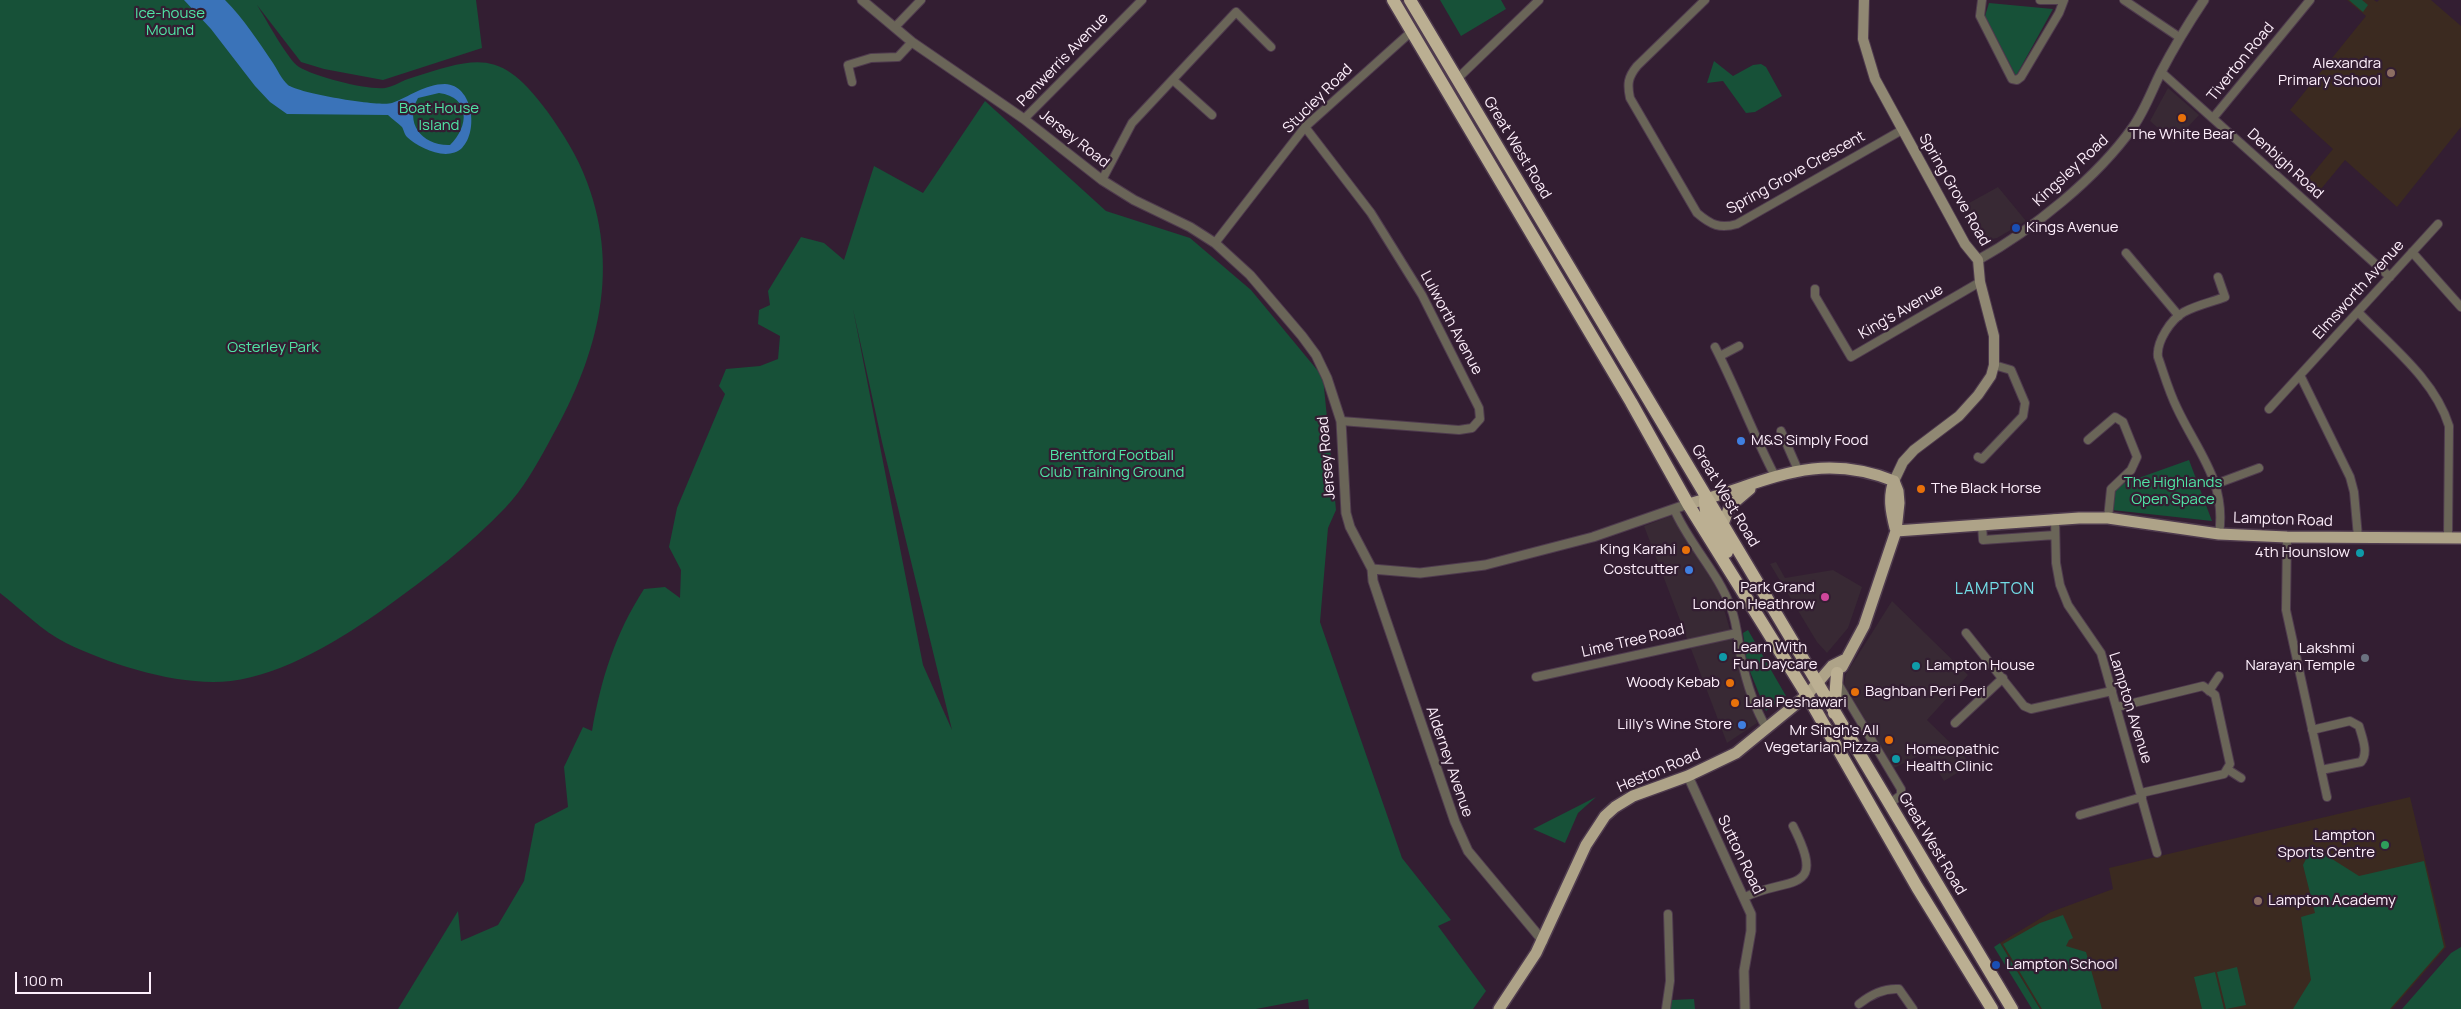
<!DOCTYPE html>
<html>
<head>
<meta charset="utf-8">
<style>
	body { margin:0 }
	#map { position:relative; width:2461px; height:1009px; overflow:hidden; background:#331e32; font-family:Manrope,sans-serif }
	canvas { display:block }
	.scale { position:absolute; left:15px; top:972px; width:136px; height:22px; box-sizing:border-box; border:2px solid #feeffc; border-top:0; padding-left:6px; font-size:15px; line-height:18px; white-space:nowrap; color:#feeffc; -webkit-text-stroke:4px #331e32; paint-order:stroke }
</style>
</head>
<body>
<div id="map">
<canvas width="2461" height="1009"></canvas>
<div class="scale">100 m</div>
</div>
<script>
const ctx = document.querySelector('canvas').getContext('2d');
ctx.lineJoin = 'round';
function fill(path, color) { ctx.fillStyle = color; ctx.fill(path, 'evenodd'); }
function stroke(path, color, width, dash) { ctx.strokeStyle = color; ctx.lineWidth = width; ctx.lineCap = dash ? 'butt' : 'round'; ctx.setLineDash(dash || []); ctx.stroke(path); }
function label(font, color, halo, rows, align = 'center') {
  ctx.font = font + ' Manrope,sans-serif'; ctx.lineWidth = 4.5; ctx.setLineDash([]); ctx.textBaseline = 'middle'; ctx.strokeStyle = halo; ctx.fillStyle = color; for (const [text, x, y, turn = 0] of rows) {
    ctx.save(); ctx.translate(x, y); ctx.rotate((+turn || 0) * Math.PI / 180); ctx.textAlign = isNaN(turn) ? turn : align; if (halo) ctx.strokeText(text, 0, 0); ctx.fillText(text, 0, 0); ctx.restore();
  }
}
fill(new Path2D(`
	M2168 88 2199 115 2174 142 2150 121Z
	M1998 187 2026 221 1997 238 1986 240 1977 237 1960 208Z
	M1673 515 1719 592 1757 723 1727 743 1644 526Z
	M1776 562 1785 578 1833 570 1862 587 1848 628 1827 653 1817 642 1770 564Z
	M1892 601 1968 675 1927 720 1972 764 1944 781 1926 752 1894 768 1844 684 1846 674Z`), '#382934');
fill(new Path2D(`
	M2347 0H2374L2377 2 2379 0H2431L2461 26V127L2397 207 2345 160 2316 195 2304 184 2333 149 2290 110 2366 16Z
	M2410 797 2446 947 2392 1009H2040L2000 943 2051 912 2113 889 2109 868Z`), '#3b2a20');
fill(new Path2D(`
	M0 0H476L482 48 383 80 324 69 301 62 257 5C266 19 288 60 299 67 316 77 366 90 385 88 393 87 403 80 411 78 478 57 500 48 547 111 562 132 578 157 587 182 622 275 595 362 548 444 536 466 523 489 506 507 470 545 428 577 385 608 343 638 283 675 231 681 181 687 111 665 66 643 42 631 21 609 0 593Z
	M1440 0H1501L1506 9 1461 36Z
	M2349 0H2362L2368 5 2363 12Z
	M1989 3 2053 9 2016 76 1985 16Z
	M1714 61 1733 76 1753 65 1761 64 1766 67 1782 96 1755 112 1746 113 1723 81 1707 83Z
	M985 101 1106 211 1190 238 1251 290 1323 377 1336 510 1328 528 1320 622 1402 858 1451 920 1438 926 1486 991 1473 1009H1309L1308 999 1256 1009H398L458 911 461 941 498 925 524 881 535 824 568 807 564 767 583 727 592 731C601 679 615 634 644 589L665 587 680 598 681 570 669 547 677 508 725 394 719 386 726 369 760 366 778 359 780 336 758 324 759 310 770 305 768 291 801 237 824 243 844 260 874 166 923 193ZM853 309 882 442 952 730 923 665Z
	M2189 460 2212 521 2112 510 2114 493 2119 485Z
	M1748 630 1786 696 1766 711 1747 664 1743 633Z
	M1596 797 1578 813 1565 843 1533 829Z
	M2311 849 2321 852 2359 876 2424 861 2444 947 2390 1009H2293L2311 980 2301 917 2315 913 2303 865Z
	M2063 915 2073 938 2069 940 2066 946 2086 952 2102 1009H2042L2003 944 2040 923Z
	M2000 943 2040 1009H2032L1994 947Z
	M2461 947V1009H2402L2451 953Z
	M2237 967 2246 1005 2226 1009 2217 972Z
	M2215 972 2224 1009H2202L2194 977Z
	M1694 999 1695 1009H1670L1672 1000Z`), '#175138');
fill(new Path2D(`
	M184 0H225C244 19 258 41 273 63 277 69 282 80 288 85 298 93 379 107 392 103 409 97 425 84 445 84 473 85 479 131 462 148 447 162 419 148 407 137 404 134 404 130 402 127 398 123 392 119 388 115L287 114 270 102 255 86 211 29ZM439 93C471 97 469 127 450 145 422 146 404 123 418 98Z`), '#3a73b9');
const minor = new Path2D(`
	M1705 0 1637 66C1628 77 1627 84 1630 98L1697 213C1711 225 1720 229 1737 224L1902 130
	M1982 0 1980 16 2012 79 2017 80 2021 77 2059 13 2064 0
	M2040 0H2061
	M2124 0 2179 37
	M895 27 921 0
	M2161 72 2390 277
	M1457 79 1539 0
	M1173 80 1212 115
	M852 82 848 65 871 58 898 57 912 42
	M2213 118 2310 0
	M1024 119 1142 0
	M1305 127 1371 213 1422 295 1479 408 1480 419 1472 428 1459 430 1341 421
	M1102 180 1132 123 1236 12 1271 47
	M1215 243 1305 127 1412 31
	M2412 252 2461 307
	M2126 253 2179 316
	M2218 277 2225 297C2212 302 2197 305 2184 312 2171 319 2156 342 2158 357 2164 374 2169 392 2177 408 2197 451 2227 482 2219 534
	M1815 289V296L1851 357 1980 282
	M2358 312C2391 346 2435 380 2449 426L2448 538
	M1715 347C1737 390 1753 434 1775 476
	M1720 356 1739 346
	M2300 375 2350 477 2354 492 2358 537
	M2269 409 2438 224
	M1781 431 1798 470
	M2088 440 2115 417 2123 422 2137 457 2131 470 2111 489 2108 518
	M1978 457 1982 459 2023 416 2025 403 2011 370 1994 365
	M2216 484 2259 468
	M1674 509C1689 544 1718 572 1731 608 1737 623 1738 641 1741 657 1746 681 1754 707 1767 729
	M2055 518 2056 563 2060 585 2068 605 2101 653 2157 853
	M1982 525 1983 540 2055 535
	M2287 537 2286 610 2327 797
	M1966 633 2024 706 2031 709 2112 691
	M1536 677 1737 633
	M1837 682 1901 789V795L1889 804
	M2209 691 2219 676
	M2117 707 2203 686 2215 695 2230 764 2224 774 2141 793
	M1955 723 2003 678
	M2312 730 2350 721 2359 726C2362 737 2369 753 2361 762L2321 770
	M2227 769 2241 778
	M2080 815 2142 797
	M1745 897C1789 876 1828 895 1793 826
	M1859 1004C1870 995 1884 988 1899 989L1913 1009
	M1666 1009 1670 981 1668 914`);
const tertiary = new Path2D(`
	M862 0 912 42 1024 119 1102 180 1134 200 1190 227 1215 243 1250 275 1302 336 1316 355 1327 378 1341 421 1346 513 1350 527 1372 569 1420 573 1485 565 1593 537 1688 504
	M1978 260C2032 230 2097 178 2133 127 2145 110 2152 90 2161 72 2174 47 2188 24 2204 0
	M1372 569 1373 581 1384 614 1455 822 1468 851 1543 941
	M1688 776 1751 914V931L1744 971 1745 1009`);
const secondary = new Path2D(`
	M1864 0 1863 39 1875 79 1965 244 1978 260 1980 282 1994 336V365L1991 376 1978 395 1959 416 1914 450 1903 462 1894 481`);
const primary = new Path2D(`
	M1894 481C1888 497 1891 512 1895 528
	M1688 504C1765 484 1813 449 1894 481
	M1723 524 1730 506 1750 489
	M1896 531 2079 518H2108L2219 534 2287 537 2461 538
	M1842 667 1864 626 1896 531 1899 503 1898 491 1894 481
	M1499 1009 1536 953 1586 845 1605 816 1615 807 1633 796 1688 776 1736 753 1807 695 1832 666 1844 660`);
const trunk = new Path2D(`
	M1393 0 1631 402 1688 504 1807 695 1917 887 1992 1009
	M1410 0 2012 1009
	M1705 500C1704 519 1718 536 1727 552
	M1834 713 1837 673`);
stroke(minor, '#4f3b4e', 10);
stroke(tertiary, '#4f3b4e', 11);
stroke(secondary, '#4f3b4e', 12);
stroke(primary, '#4f3b4e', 14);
stroke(trunk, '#4f3b4e', 15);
stroke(minor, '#6a6558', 8);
stroke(tertiary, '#6a6558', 9);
stroke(secondary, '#908873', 10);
stroke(primary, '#aea388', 11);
stroke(trunk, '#bbaf92', 12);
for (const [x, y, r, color] of [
	[2391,73,5,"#8d6e63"],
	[2182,118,5,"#e8710a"],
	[2016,228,5,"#1a4fb4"],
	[1741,441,5,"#3f7fe0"],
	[1921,489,5,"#e8710a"],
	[1686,550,5,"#e8710a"],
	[2360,553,5,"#0f9aa8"],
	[1689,570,5,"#3f7fe0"],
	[1825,597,5,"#d1479c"],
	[1723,657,5,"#0f9aa8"],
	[2365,658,5,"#6b7280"],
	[1916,666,5,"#0f9aa8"],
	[1730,683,5,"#e8710a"],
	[1855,692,5,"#e8710a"],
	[1735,703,5,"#e8710a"],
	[1742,725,5,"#3f7fe0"],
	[1889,740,5,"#e8710a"],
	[1896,759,5,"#0f9aa8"],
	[2385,845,5,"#2e9e5b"],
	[2258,901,5,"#8d6e63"],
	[1996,965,5,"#1a4fb4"]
]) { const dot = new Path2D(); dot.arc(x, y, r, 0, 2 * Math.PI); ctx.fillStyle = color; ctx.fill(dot); stroke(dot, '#331e32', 2); }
label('15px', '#50e5a5', '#331e32', [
	["Ice-house",170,14],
	["Mound",170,31],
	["Boat House",439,109],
	["Island",439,126],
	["Osterley Park",273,348],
	["Brentford Football",1112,456],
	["Club Training Ground",1112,473],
	["The Highlands",2173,483],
	["Open Space",2173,500]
]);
label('15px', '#feeffc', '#331e32', [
	["Penwerris Avenue",1063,60,-46],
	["Tiverton Road",2241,62,-51],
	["Stucley Road",1318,99,-45],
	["Jersey Road",1074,139,38],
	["Great West Road",1517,148,59],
	["Denbigh Road",2285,164,42],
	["Kingsley Road",2071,171,-43],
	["Spring Grove Crescent",1796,173,-29],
	["Spring Grove Road",1954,190,60],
	["Elmsworth Avenue",2359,290,-48],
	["King's Avenue",1901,312,-30],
	["Lulworth Avenue",1451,323,62],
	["Jersey Road",1327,458,-95],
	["Great West Road",1725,496,59],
	["Lampton Road",2283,520,2],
	["Lime Tree Road",1633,641,-13],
	["Lampton Avenue",2130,708,73],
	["Alderney Avenue",1449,762,71],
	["Heston Road",1659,771,-23],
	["Great West Road",1932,844,59],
	["Sutton Road",1740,855,64]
]);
label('15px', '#feeffc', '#331e32', [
	["Alexandra",2381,64],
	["Primary School",2381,81],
	["The White Bear",2182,135,"center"],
	["Kings Avenue",2026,228,"left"],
	["M&S Simply Food",1751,441,"left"],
	["The Black Horse",1931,489,"left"],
	["King Karahi",1676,550],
	["4th Hounslow",2350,553],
	["Costcutter",1679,570],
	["Park Grand",1815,588],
	["London Heathrow",1815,605],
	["Learn With",1733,648,"left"],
	["Fun Daycare",1733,665,"left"],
	["Lakshmi",2355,649],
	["Narayan Temple",2355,666],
	["Lampton House",1926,666,"left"],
	["Woody Kebab",1720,683],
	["Baghban Peri Peri",1865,692,"left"],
	["Lala Peshawari",1745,703,"left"],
	["Lilly's Wine Store",1732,725],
	["Mr Singh's All",1879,731],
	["Vegetarian Pizza",1879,748],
	["Homeopathic",1906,750,"left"],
	["Health Clinic",1906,767,"left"],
	["Lampton",2375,836],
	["Sports Centre",2375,853],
	["Lampton Academy",2268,901,"left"],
	["Lampton School",2006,965,"left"]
], 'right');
ctx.letterSpacing = '1px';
label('16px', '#73dee8', '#331e32', [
	["LAMPTON",1995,590]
]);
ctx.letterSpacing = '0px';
</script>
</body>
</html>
